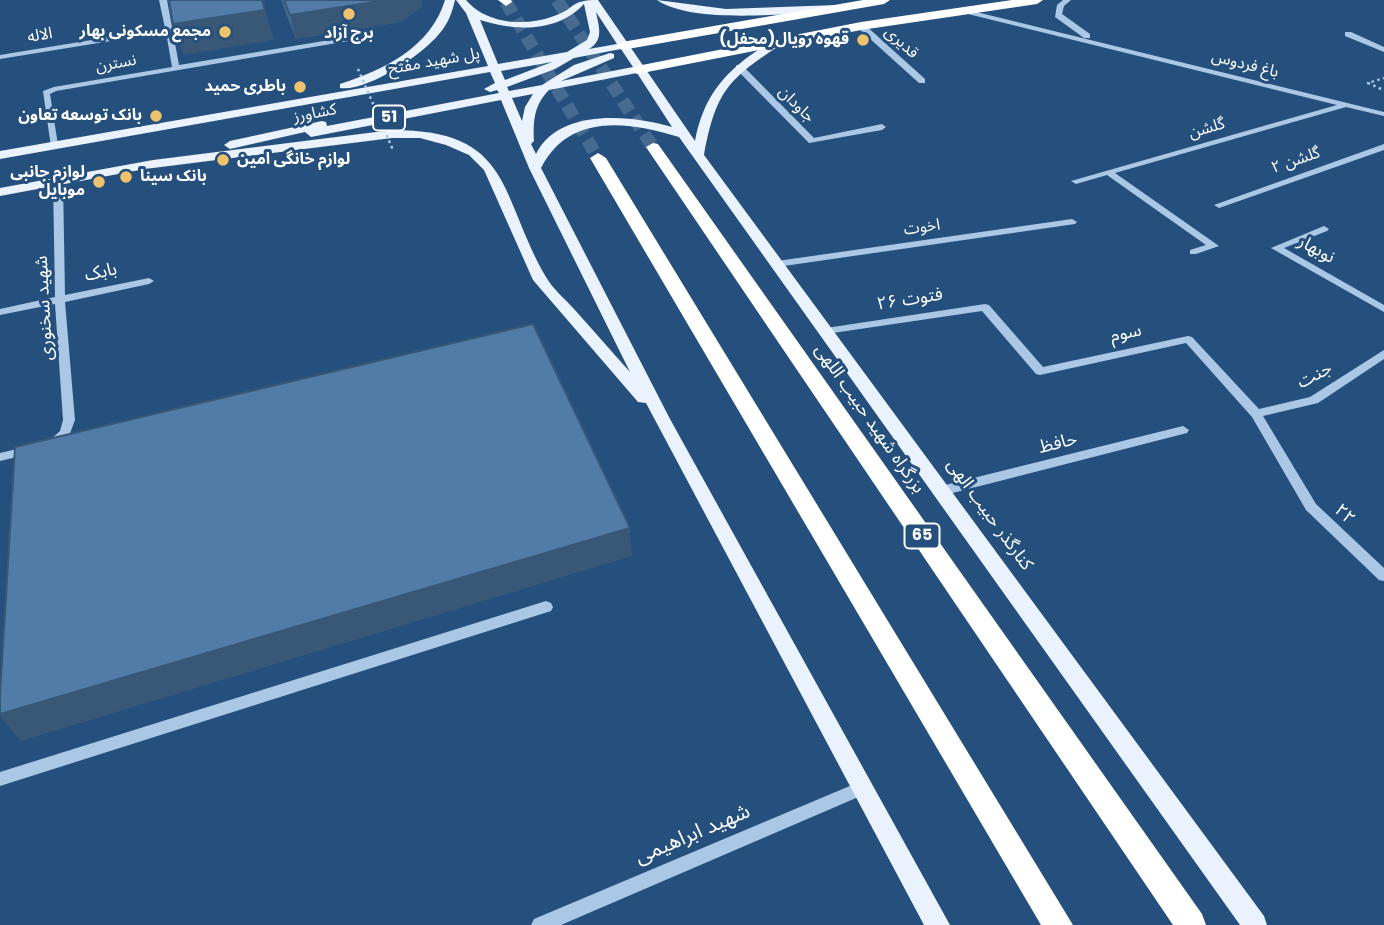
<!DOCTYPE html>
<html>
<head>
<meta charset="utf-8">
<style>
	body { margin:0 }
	canvas { display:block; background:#25507d }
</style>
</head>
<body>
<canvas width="1384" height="925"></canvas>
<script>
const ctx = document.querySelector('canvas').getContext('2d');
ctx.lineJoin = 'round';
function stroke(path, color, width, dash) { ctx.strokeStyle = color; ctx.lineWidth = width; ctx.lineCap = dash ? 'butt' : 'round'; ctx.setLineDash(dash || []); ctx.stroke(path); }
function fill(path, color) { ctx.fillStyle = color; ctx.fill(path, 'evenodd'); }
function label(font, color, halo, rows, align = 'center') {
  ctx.font = font + ' Poppins,"Noto Sans Arabic",sans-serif'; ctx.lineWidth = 6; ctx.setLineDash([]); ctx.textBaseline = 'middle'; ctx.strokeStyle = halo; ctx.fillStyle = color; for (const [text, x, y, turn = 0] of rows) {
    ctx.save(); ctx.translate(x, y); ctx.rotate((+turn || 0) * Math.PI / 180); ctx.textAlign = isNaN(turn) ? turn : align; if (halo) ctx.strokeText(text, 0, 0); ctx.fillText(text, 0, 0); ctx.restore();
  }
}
stroke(new Path2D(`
	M557 0 653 147
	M506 2 598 158`), '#466a90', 13, [13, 7]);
stroke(new Path2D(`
	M1381 89 1368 83 1384 78`), '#aac7e5', 2.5, [2.5, 3.5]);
fill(new Path2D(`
	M159 0H167L179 65 360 35 364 37 360 39 56 91 50 94 58 145 51 147 43 91 54 87 172 67 166 32 0 59V55L165 28Z
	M1063 0H1071L1064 6 1062 14 1090 34V38H1084L1055 17 1057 5Z
	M964 9 1384 112V116L1346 107 1115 173 1219 246 1196 254H1190V250L1206 245 1107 175 1076 184 1071 181 1337 105 964 13Z
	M858 24H864L925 79V83H919L858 28Z
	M1345 32H1351L1384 47V52L1345 36Z
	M736 65H742L814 138 882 124 886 127 882 130 809 143 736 69Z
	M1384 144V150L1222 207 1219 208 1214 205Z
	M58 178 63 181 65 295 149 278 154 281 149 284 65 302 75 420 69 436 51 449 45 445 60 431 63 420 55 304 0 315V309L55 297 53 181Z
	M1072 219 1077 222 1075 224 777 267 772 264 777 261Z
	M1324 226 1329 229 1327 231 1284 248 1384 305V312L1271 248Z
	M985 304 989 305 1043 367 1188 336 1192 337 1259 409 1310 397 1384 350V359L1318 403 1263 416 1316 504 1384 568V581L1379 580 1306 510 1252 417 1186 343 1040 375 1036 374 982 311 826 334 821 331 826 328Z
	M1183 426 1189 430 1187 433 941 496 935 491 941 486Z
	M30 446 36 450 34 453 0 461V453Z
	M546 601 551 603 553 607 551 611 0 786V772Z
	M864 780 870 782 872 787 870 792 561 925H531L534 919Z`), '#aac7e5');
fill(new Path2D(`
	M445 0H455C452 13 448 24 439 34 422 55 367 92 340 88V84C384 70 431 47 445 0Z
	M456 0H466C486 24 525 27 554 16 577 8 569 0 598 0L695 141C703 99 722 74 758 50 765 45 773 39 782 40V44C728 79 716 91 704 155L1264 916 1267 925H1240L679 137C628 121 569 113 541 168L670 419 950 925H924L646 403 638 402 533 280 484 170 469 155 446 145 420 138H392L145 169 0 196V188L153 160 392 130C513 130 498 193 546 277 552 288 565 299 574 309 593 330 611 351 630 372L529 168 501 100 311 137 305 132 230 149 224 145 230 141 322 121 326 122 327 126 499 93 497 90 490 92 484 89 495 83 490 72 0 159V151L488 66 466 13ZM584 4 590 32 587 40 567 52 498 64 480 20C515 31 557 33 584 4ZM596 12 617 44 589 49C604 40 599 27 596 12ZM621 49 633 67 561 81 614 58V54L610 53 574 65 542 85 509 91 507 87 555 69 574 58ZM552 62 505 80 501 71ZM637 73 672 127C631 115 559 108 536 154L531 144 534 141C533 121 534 105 549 90ZM533 94 525 107 522 121 512 98Z
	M657 0 726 9 837 5 842 8 837 11C793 13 693 25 657 0Z`), '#eaf2fd');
fill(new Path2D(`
	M498 0H511L512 2 506 6Z
	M863 0H890L884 4 622 50 616 46 622 42Z
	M1012 0H1043L1037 4 861 30 637 74 630 70 637 66 861 22Z
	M653 143 658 144 1202 914 1206 925H1173L646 147Z
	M598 153 606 158 1073 925H1041L590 158Z`), '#fff');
stroke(new Path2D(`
	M358 69 393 150`), '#aac7e5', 2.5, [2.5, 3.5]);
fill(new Path2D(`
	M281 0H421L422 7 400 22 296 39Z`), '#466b90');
fill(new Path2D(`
	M387 0H421L422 7 400 22 296 39 290 15Z
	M265 10 274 40 184 55 173 24Z
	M630 528 632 556 21 741 0 716V714Z`), '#395776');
const building = new Path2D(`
	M169 0H262L265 10 173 24Z
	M284 0H387L290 15Z
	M533 324 630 528 0 714V695L15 447Z`);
fill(building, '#517ca8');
stroke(building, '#395776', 2);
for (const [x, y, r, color] of [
	[349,14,7,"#efc36e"],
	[225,32,7,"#efc36e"],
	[863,40,7,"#efc36e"],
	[300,87,7,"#efc36e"],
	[156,116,7,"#efc36e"],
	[223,160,7,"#efc36e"],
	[126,177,7,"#efc36e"],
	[99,182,7,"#efc36e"]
]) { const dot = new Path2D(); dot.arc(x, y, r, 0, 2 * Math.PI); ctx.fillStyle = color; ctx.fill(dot); stroke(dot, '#25507d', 2.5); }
label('bold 16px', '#fff', '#25507d', [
	["مجمع مسکونی بهار",211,32],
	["برج آزاد",349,34,"center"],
	["قهوه رویال(محفل)",849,40],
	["باطری حمید",286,87],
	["بانک توسعه تعاون",142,116],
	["لوازم خانگی امین",237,160,"left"],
	["لوازم جانبی",85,173],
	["موبایل",85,191],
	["بانک سینا",140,177,"left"]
], 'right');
label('16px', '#fff', '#25507d', [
	["الاله",40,36,-9],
	["قدیری",901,43,42],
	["پل شهید مفتح",434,62,-10],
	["نسترن",116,64,-10],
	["باغ فردوس",1245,65,14],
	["جاودان",796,105,45],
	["کشاورز",315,114,-11],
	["گلشن",1207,129,-16],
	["گلشن ۲",1296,161,-19],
	["اخوت",922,228,-8]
]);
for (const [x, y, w] of [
	[389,118,32],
	[922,536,35]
]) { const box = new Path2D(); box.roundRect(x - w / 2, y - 12.5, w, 25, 5); ctx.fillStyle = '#25507d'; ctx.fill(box); stroke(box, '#fff', 2); }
label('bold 16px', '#fff', null, [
	["51",389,118],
	["65",922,536]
]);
label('18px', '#fff', '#25507d', [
	["نوبهار",1316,250,29],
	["بابک",101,273,-12],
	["فتوت ۲۶",910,300,-9],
	["شهید سخنوری",45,308,-93],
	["سوم",1126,334,-12],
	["جنت",1315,376,-28],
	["بزرگراه شهید حبیب اللهی",869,419,55],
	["حافظ",1058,444,-14],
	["کنارگذر حبیب الهی",989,515,54],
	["۲۲",1344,515,43]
]);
label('21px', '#fff', '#25507d', [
	["شهید ابراهیمی",693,835,-23]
]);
</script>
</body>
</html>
